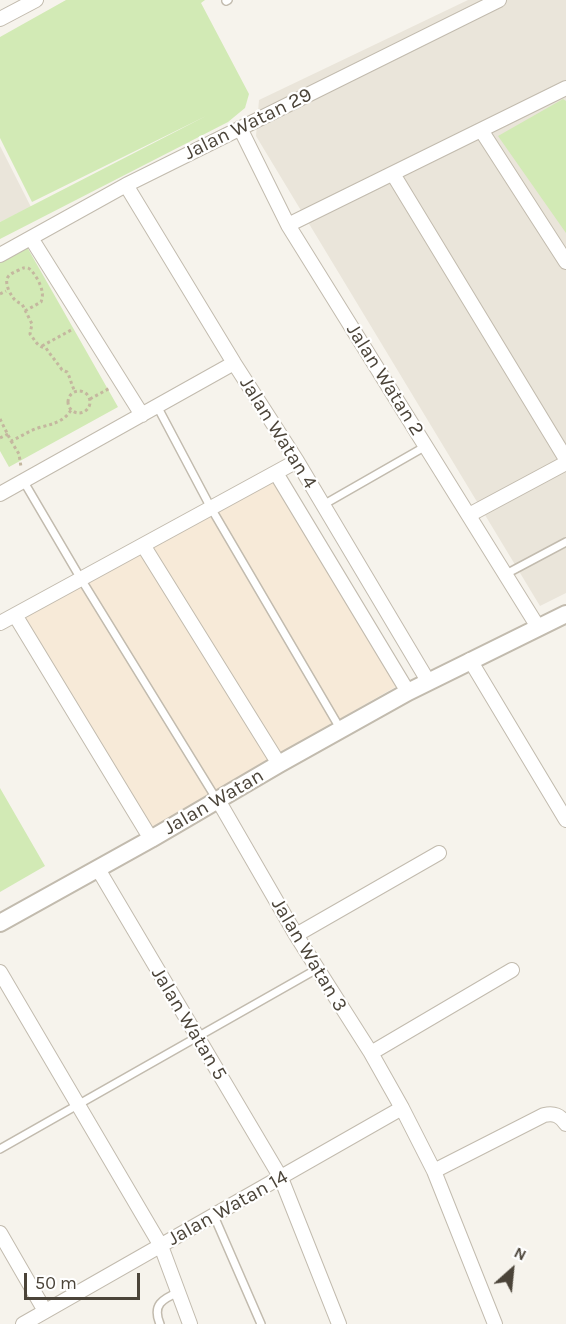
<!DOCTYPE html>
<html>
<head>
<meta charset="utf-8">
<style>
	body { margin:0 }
	#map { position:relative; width:566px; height:1324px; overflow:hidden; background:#f6f3ec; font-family:Karla,sans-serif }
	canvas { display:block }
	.north { position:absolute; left:482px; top:1240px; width:60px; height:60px; -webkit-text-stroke:4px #fff; paint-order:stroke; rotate:27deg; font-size:16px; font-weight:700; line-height:24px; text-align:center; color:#4b4439 }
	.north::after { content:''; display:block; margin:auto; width:21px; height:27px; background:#4b4439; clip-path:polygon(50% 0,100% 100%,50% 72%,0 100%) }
	.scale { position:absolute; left:24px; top:1273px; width:116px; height:27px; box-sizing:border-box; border:3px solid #4b4439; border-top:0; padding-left:8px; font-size:18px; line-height:21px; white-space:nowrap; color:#4b4439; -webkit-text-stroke:4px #fff; paint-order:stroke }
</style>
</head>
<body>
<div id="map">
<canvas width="566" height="1324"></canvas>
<div class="north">N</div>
<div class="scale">50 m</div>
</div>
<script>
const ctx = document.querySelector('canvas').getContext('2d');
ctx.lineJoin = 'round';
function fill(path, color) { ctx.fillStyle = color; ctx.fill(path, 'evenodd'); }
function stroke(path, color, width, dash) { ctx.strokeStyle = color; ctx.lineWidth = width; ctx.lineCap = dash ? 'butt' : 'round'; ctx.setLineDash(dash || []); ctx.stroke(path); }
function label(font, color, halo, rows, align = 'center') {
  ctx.font = font + ' Karla,sans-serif'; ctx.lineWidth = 4.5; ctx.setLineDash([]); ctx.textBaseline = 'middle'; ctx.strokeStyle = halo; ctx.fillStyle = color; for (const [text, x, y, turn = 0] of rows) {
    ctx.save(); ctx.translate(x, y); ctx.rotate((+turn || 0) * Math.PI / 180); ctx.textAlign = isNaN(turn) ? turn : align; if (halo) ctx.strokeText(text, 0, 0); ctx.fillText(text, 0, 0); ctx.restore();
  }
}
fill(new Path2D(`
	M468 0H566V593L540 606 256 136 259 100Z
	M0 146 31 207 0 222Z`), '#eae5da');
fill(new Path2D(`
	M274 481 397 686 151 828 24 617Z`), '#f7ead8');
fill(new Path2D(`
	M66 0H205L201 3 249 94 245 108 228 122 0 239V222L206 116 32 202 0 138V37Z
	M563 99 566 101V233L498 136Z
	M27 247 118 407 9 467 0 451V263Z
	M0 788 45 866 0 892Z`), '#d2eab5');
const service = new Path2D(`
	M226 1 228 0
	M157 406 211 508 341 730
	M24 482 81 579 217 800
	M323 505 426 446
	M506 574 566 542
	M0 1149 317 969
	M214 1216 261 1324
	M160 1324C152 1305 162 1299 179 1292`);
const minor = new Path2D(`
	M0 19 36 0
	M240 128 288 225 538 627
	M481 130 566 262
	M393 174 566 459
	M126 185 234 363 297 461 428 681
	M288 225 566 88
	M31 238 142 415
	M0 255 126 185 499 0
	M276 473 408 692
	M0 494 234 363
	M469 515 566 463
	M143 545 279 764
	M15 615 151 839
	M0 623 297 461
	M470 660 566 820
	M218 800 296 935 371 1053 402 1108 434 1171 495 1324
	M98 869 281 1178 339 1324
	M296 935 439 853
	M0 972 161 1246 190 1324
	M371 1053 512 970
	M434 1171 544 1115C554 1113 560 1115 566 1124
	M0 1233 45 1311
	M23 1324 402 1108`);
const tertiary = new Path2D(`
	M0 923 151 839 279 764 408 692 566 614`);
stroke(service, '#c2bbae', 10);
stroke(minor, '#c2bbae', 16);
stroke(tertiary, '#c2bbae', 20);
stroke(new Path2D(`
	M0 294 6 291
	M25 311 41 302C42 299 43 295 42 292 42 286 34 271 28 268 24 267 23 268 19 270 7 275 4 278 9 291 13 298 14 301 22 304L32 324 30 334C35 340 37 347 46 348 51 356 57 362 62 370L67 372C71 379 71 385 75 391
	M42 346 73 329
	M68 402a11 11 0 1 1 22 0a11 11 0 1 1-22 0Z
	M90 399 110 388
	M0 419 11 441C20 437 29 431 38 428 51 424 63 423 71 410
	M0 438 8 434
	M11 441 19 454 21 467`), '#c4b79f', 3, [3, 3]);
stroke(service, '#fff', 7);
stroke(minor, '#fff', 14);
stroke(tertiary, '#fff', 16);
label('20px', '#4b4439', '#fff', [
	["Jalan Watan 29",248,124,-26],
	["Jalan Watan 2",385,380,58],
	["Jalan Watan 4",278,433,58],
	["Jalan Watan",214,802,-30],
	["Jalan Watan 3",309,955,59],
	["Jalan Watan 5",189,1024,59],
	["Jalan Watan 14",228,1208,-29]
]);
</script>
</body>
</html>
